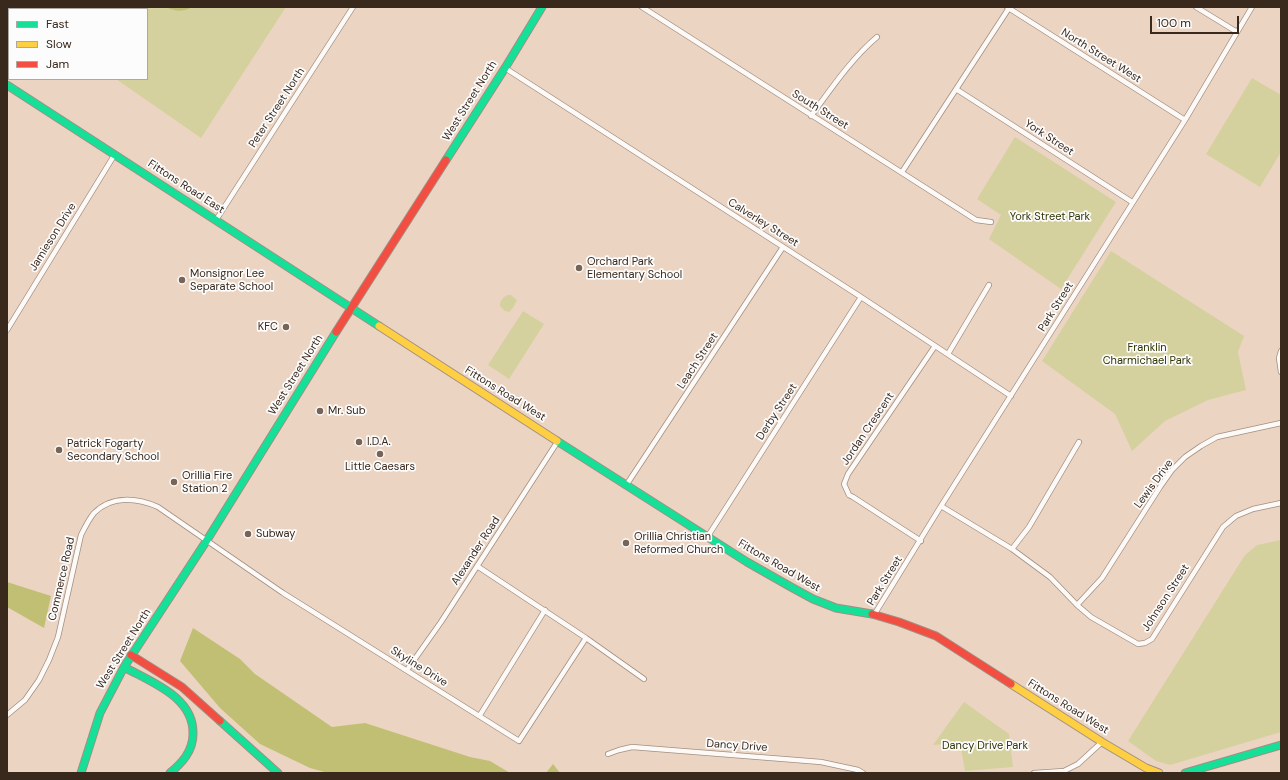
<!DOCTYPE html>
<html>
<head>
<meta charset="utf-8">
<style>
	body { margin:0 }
	#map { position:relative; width:1288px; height:780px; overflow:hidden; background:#ecd4c2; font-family:"DM Sans",sans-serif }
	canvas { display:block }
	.frame { position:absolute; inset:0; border:8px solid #39281c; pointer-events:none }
	.legend { position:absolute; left:8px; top:8px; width:140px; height:72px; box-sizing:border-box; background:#fcfcfc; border:1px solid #aea7a2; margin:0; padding:5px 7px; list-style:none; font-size:12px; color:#39281c }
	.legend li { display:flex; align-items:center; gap:8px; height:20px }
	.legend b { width:20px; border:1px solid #aea7a2 }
	.scale { position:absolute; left:1150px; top:16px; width:89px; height:18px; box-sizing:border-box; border:2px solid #39281c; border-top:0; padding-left:5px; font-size:12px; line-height:14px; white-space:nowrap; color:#39281c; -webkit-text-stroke:3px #fcfcfc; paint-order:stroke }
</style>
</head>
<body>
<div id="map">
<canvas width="1288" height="780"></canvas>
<div class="frame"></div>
<ul class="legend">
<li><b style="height:5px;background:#16e098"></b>Fast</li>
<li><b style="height:5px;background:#ffcf43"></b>Slow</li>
<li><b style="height:5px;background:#f24e42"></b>Jam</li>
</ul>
<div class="scale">100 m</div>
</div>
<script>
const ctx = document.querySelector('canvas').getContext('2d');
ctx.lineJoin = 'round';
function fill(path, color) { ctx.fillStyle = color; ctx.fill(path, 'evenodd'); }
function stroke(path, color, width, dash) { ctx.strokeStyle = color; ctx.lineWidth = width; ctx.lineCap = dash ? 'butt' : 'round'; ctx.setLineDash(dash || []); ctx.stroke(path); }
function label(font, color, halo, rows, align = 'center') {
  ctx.font = font + ' "DM Sans",sans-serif'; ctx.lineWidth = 3.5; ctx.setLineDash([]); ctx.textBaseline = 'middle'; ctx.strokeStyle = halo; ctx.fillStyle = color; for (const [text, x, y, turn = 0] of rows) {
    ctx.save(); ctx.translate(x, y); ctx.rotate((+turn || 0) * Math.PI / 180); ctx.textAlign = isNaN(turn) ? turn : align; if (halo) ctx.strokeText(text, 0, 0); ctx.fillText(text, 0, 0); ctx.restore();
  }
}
fill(new Path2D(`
	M12 7H286L201 138 116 79H147V9H15Z
	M1252 78 1281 95V152L1260 187 1206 154Z
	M1015 137 1116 202 1061 289 989 239 1001 215 977 199Z
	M1111 251 1244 336 1238 352 1246 390 1208 400 1165 421 1132 451 1115 414 1042 361Z
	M508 295H511L517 300 513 308 509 312 505 311 500 306C500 300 503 297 508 295Z
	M523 311 544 324 509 379 488 365Z
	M1281 540V732L1170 765 1156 761 1128 741 1245 555 1257 545Z
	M964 702 1009 734 1013 767 965 771 960 743 933 745Z`), '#d4d19f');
fill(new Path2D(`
	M12 7H81L80 9H15Z
	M166 7H192C183 12 176 12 166 7Z
	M7 582 51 596 44 628 7 607Z
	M193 628 240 659 255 674 332 727 365 723 470 757 490 761 510 773H328L310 768 260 744 220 708 180 661Z
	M553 764 560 773H546Z`), '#c1bf74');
const street = new Path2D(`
	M642 7 976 220 991 222
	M1007 7 1185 120
	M1196 7 1237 32
	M505 68 861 297 1011 396
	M956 89 1132 202
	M811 116C831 89 851 59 877 37
	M902 172 1009 8
	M216 220 353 7
	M7 330 115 154
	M1281 351 1279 358 1281 372
	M948 354 989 285
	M627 484 783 247
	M941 506 1012 549 1050 577 1077 605 1091 617 1138 644 1145 643 1152 639 1223 527 1236 516 1253 509 1281 503
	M708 536 861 297
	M921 541 853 497 849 495 844 484 848 474 935 346
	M1012 549 1029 527 1079 442
	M477 566 586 638 644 679
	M1077 605 1102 578 1160 487 1172 470 1185 457 1201 446 1217 437 1281 423
	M874 615 941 506 1185 120 1252 7
	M407 670 441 622 558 441
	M7 715 25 700 39 680 49 660 58 637 81 535C85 527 89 519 94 513 112 495 137 498 158 507L283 593 519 741 586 638
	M480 715 545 610
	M608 754 619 750 632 747 821 762 858 770 863 773
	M1034 773 1064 771 1078 764 1102 742`);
const fast = new Path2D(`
	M7 85 379 326
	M446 160 505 68 542 7
	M557 441 747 562 791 587 813 599 836 608 872 614
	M124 667C151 682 194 697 193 734 193 751 182 763 170 773
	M220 721 278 773
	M81 773 100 713 124 667 207 540 336 332
	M1185 773 1281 745`);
const slow = new Path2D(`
	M379 326 557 441
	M1011 684 1102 742 1146 768 1159 773`);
const jam = new Path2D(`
	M336 332 446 160
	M872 614 899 622 936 636 1011 684
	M131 655 182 687 220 721`);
stroke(street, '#a18f82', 6);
stroke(fast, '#a18f82', 9);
stroke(slow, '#a18f82', 9);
stroke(jam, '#a18f82', 9);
stroke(street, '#fcf9f6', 4.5);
stroke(fast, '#16e098', 7);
stroke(slow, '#ffcf43', 7);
stroke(jam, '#f24e42', 7);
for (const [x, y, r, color] of [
	[579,268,4,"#786456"],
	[182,280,4,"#786456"],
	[286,327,4,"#786456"],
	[320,411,4,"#786456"],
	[359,442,4,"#786456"],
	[59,450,4,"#786456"],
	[380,454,4,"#786456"],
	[174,482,4,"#786456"],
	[248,534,4,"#786456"],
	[626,543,4,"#786456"]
]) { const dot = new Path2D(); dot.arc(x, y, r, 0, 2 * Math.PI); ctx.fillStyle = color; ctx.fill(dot); stroke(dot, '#fcfcfc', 1.5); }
label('11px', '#39281c', '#fcfcfc', [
	["North Street West",1101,56,32],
	["West Street North",470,101,-58],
	["Peter Street North",277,108,-57],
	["South Street",820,110,32],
	["York Street",1049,138,33],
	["Fittons Road East",186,187,33],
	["Calverley Street",763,223,32],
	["Jamieson Drive",53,237,-58],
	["Park Street",1056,307,-58],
	["Leach Street",698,361,-57],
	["West Street North",296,375,-58],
	["Fittons Road West",505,394,32],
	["Derby Street",777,412,-57],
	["Jordan Crescent",868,429,-56],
	["Lewis Drive",1154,484,-54],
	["Alexander Road",476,551,-57],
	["Fittons Road West",779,566,30],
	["Commerce Road",62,579,-77],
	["Park Street",885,581,-58],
	["Johnson Street",1166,598,-57],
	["West Street North",124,649,-58],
	["Skyline Drive",419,667,32],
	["Fittons Road West",1068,707,32],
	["Dancy Drive",737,746,4]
]);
label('11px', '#303603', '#fcfcfc', [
	["York Street Park",1050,217],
	["Franklin",1147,348],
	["Charmichael Park",1147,361],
	["Dancy Drive Park",985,746]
]);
label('11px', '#39281c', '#fcfcfc', [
	["Orchard Park",587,262],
	["Elementary School",587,275],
	["Monsignor Lee",190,274],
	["Separate School",190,287],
	["KFC",278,327,"right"],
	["Mr. Sub",328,411],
	["I.D.A.",367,442],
	["Patrick Fogarty",67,444],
	["Secondary School",67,457],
	["Little Caesars",380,467,"center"],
	["Orillia Fire",182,476],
	["Station 2",182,489],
	["Subway",256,534],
	["Orillia Christian",634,537],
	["Reformed Church",634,550]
], 'left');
</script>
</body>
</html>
